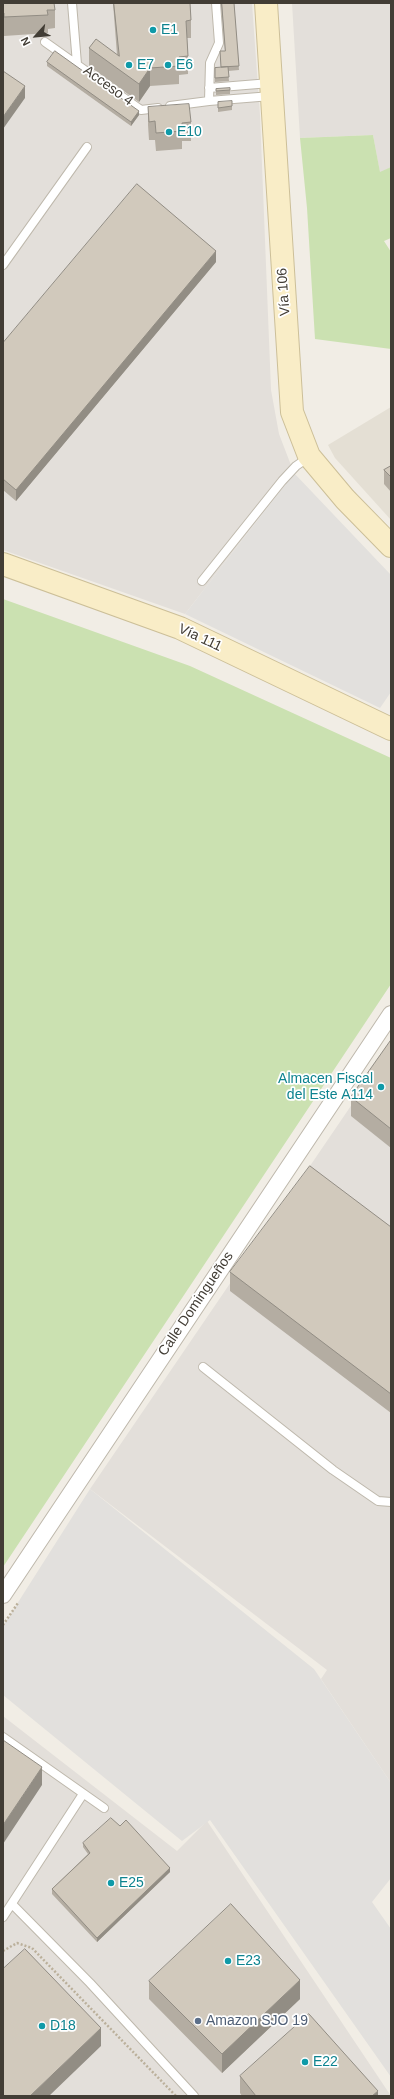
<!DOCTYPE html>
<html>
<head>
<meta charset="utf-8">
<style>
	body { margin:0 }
	#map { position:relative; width:394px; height:2099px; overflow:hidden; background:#f1ede5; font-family:Arial,sans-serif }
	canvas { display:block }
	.frame { position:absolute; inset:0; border:4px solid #423d35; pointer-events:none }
	.north { position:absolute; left:16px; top:16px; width:40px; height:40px; -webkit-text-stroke:3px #fff; paint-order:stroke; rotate:243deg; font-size:11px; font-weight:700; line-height:16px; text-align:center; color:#423d35 }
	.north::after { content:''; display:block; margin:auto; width:14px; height:18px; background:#423d35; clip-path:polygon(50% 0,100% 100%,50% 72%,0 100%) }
</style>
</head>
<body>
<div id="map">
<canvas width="394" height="2099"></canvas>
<div class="frame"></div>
<div class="north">N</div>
</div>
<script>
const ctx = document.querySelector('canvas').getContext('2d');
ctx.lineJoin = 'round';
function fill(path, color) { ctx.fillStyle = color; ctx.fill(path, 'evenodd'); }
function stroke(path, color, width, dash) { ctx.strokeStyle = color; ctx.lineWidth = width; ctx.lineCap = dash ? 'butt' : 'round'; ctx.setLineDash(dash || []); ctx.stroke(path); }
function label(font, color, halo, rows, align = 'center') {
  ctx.font = font + ' Arial,sans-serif'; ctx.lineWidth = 3.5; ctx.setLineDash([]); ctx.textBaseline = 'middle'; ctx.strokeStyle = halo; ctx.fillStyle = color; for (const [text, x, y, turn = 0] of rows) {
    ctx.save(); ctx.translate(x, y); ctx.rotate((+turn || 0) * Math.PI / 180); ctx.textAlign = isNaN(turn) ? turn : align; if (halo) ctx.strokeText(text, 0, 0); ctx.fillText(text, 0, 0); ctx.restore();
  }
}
fill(new Path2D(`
	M391 407V520L335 458 328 445Z`), '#e4dfd4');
fill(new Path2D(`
	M3 3H252L260 115 271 390 279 434 294 473 185 614 3 550Z
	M292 3H391V167L380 173 373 135 300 138Z
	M391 1047V1783L321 1679 327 1670 90 1489Z
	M3 1716 177 1851 207 1821 391 2096H3Z`), '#e3dfda');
fill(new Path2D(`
	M373 135 380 172 391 167V238L384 241 391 252V349L315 339 307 208 300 138Z
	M3 599 190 666 391 758V984L3 1567Z`), '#cbe1b1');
fill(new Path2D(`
	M294 473 391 575V692L380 708 185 614Z
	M90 1489 314 1669 391 1783V1878L372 1902 391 1929V2077L210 1820 182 1841 3 1695V1626Z`), '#e2e0dd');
const lane = new Path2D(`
	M72 3 77 64
	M45 42 141 110 158 108
	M209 88 270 83
	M209 101 210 63 219 43 216 3
	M170 106 209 101 271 96
	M3 265 87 147
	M202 581 282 481 296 466 309 457
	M203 1367 333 1470 378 1501 391 1502
	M3 1737 104 1808
	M12 1904 90 1983 194 2096
	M3 1917 83 1794`);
const street = new Path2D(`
	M3 1595 391 1014`);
const secondary = new Path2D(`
	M266 3 292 412 309 456 345 499 391 546
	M3 564 180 628 391 729`);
stroke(lane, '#beb8ac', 10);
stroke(street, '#beb8ac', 18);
stroke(secondary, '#ccbf98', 24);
stroke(new Path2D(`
	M3 1625 18 1603
	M3 1951 17 1943 32 1948 176 2096`), '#bbb09b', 2.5, [2, 2]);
stroke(lane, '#fff', 8);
stroke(street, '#fff', 16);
stroke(secondary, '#f9edc7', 22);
fill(new Path2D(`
	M3 3 55 10V28L48 29V33L4 36V31H3Z
	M113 3H190L191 20V38H187L188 56V74L179 75V84L150 86 139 102 89 66V48L117 55Z
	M221 3H234L239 70 228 71 229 81 215 82V68H221L220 51H225Z
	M47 62 139 115 131 126 47 66Z
	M230 88V94L216 95V89Z
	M218 102 232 106V110L218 112Z
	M148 107 191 122V141H182V149L156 151 155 140H149L148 125Z
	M216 262 16 501 3 490V343Z
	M391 466V492L384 484V470Z
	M391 1040V1148L351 1116V1097Z
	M391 1227V1413L230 1291V1272Z
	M83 1843 170 1872 97 1942 52 1894V1889L88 1854 83 1847Z
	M149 1981 300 1999 222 2073 149 1999Z
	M240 2076 378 2096H242L240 2093Z`), '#b4ada2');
fill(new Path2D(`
	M150 68V86L139 102V84Z
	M25 86V98L3 129V117Z
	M139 111V115L131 126V122Z
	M216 251V262L16 501V490Z
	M42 1767V1785L3 1844V1825Z
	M170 1868V1872L97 1942V1938Z
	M300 1980V1999L222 2073V2054Z
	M101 2028V2046L49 2096H30Z
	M378 2091V2096H372Z`), '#928d84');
const building = new Path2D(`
	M3 3H54L55 10H47L48 15 4 17V13H3Z
	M114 3H190L191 20 186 21 188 56 179 57V66L150 68 139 84 89 48 96 39 119 56Z
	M222 3H234L239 66 221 67 220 51H225Z
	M55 51 139 111 131 122 47 62Z
	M228 67 229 77 215 78V68Z
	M3 71 25 86 3 117Z
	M230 88V90L216 91V89Z
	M232 101V106L218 108V102Z
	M189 104 191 122 182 123V131L156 133 155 121 149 122 148 107Z
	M137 184 216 251 16 490 3 479V343Z
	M391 466V477L384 470Z
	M391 1040V1129L351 1097Z
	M310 1166 391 1227V1394L230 1272Z
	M3 1740 42 1767 3 1825Z
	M111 1818 120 1826 126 1820 170 1868 97 1938 52 1889 90 1853 83 1843Z
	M231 1904 300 1980 222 2054 149 1981Z
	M25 1949 101 2028 30 2096H3V1987L4 1986 3 1985V1969Z
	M309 2014 378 2091 372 2096H256L240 2076Z`);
fill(building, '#d1c9bc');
stroke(building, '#928d84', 1);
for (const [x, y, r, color] of [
	[153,30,4,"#0f9aa8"],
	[129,65,4,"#0f9aa8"],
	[168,65,4,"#0f9aa8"],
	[169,132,4,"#0f9aa8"],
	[381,1087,4,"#0f9aa8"],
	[111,1883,4,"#0f9aa8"],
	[228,1961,4,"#0f9aa8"],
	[198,2021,4,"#5c6f8a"],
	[42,2026,4,"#0f9aa8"],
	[305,2062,4,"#0f9aa8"]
]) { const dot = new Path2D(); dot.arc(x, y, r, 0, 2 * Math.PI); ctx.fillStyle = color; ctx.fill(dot); stroke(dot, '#fff', 1.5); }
label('14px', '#0d838f', '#fff', [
	["E1",161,30],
	["E7",137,65],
	["E6",176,65],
	["E10",177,132],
	["Almacen Fiscal",373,1079,"right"],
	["del Este A114",373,1095,"right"],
	["E25",119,1883],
	["E23",236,1961],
	["D18",50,2026],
	["E22",313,2062]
], 'left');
label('14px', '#423d35', '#fff', [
	["Acceso 4",108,86,36],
	["Vía 106",284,292,-94],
	["Vía 111",200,638,25],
	["Calle Domingueños",196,1304,-56]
]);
label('14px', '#4e5e75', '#fff', [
	["Amazon SJO 19",206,2021]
], 'left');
</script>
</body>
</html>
